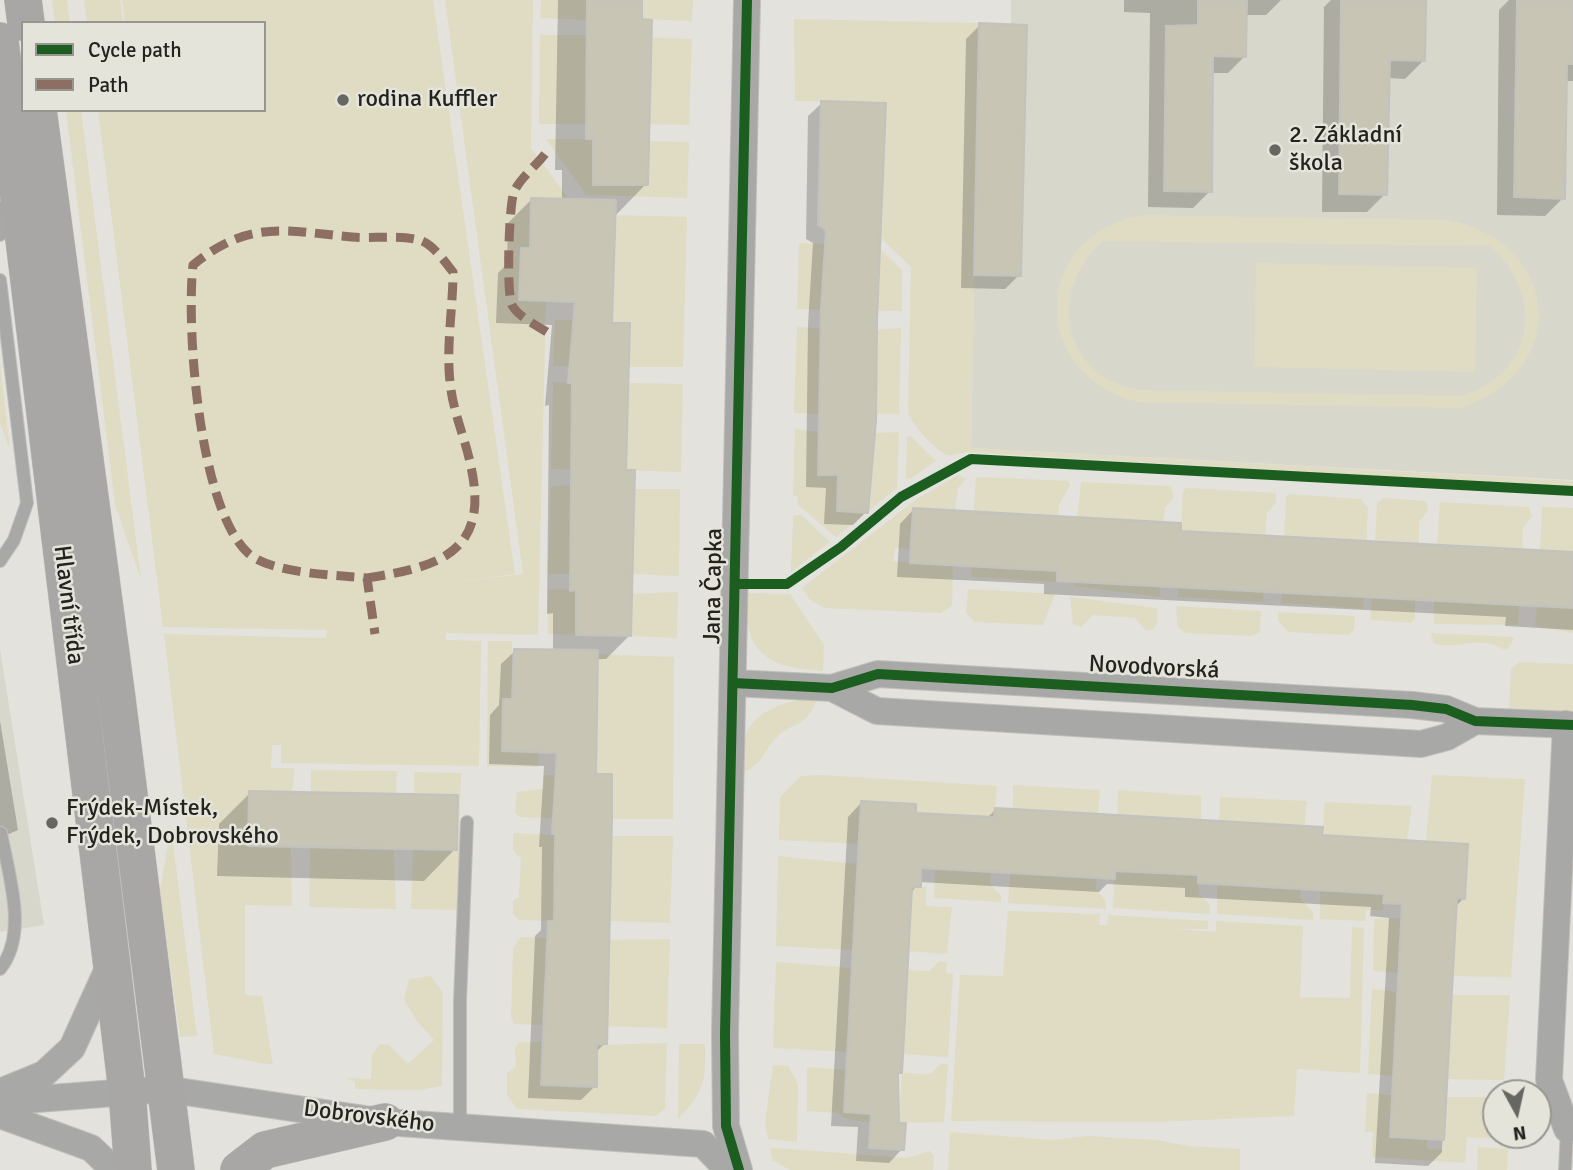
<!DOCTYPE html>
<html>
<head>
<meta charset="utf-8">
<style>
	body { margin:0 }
	#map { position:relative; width:1573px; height:1170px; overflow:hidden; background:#e3e2dd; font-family:Signika,sans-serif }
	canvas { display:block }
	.legend { position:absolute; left:21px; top:21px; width:245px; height:91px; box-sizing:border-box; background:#e5e4db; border:2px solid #979790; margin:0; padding:9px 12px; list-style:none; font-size:21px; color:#232320 }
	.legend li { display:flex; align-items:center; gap:14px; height:35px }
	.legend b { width:35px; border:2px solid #979790 }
	.north { position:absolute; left:1482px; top:1079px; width:70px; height:70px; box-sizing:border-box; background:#e5e4db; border:2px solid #979790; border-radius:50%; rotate:172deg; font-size:19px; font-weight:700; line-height:28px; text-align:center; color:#232320 }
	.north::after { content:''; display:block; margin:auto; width:24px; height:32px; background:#666662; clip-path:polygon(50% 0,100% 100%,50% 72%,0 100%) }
</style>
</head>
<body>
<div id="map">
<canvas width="1573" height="1170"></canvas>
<ul class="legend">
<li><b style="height:9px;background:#1b5e20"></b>Cycle path</li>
<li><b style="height:9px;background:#8d6e63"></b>Path</li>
</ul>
<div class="north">N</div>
</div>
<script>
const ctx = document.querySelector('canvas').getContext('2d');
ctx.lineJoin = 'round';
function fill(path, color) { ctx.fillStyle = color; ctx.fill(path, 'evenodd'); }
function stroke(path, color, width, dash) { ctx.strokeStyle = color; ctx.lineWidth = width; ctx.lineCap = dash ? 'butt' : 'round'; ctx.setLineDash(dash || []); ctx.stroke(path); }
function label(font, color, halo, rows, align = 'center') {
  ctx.font = font + ' Signika,sans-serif'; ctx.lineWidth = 5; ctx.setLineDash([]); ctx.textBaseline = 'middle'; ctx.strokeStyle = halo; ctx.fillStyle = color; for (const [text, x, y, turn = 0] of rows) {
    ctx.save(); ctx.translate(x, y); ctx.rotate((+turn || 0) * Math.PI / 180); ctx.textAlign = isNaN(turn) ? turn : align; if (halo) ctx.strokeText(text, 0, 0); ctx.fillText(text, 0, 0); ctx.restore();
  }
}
fill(new Path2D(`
	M1011 0H1573V480L971 448 979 23 1011 24Z
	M0 649 44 925 0 932Z`), '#d7d7cc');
fill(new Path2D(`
	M52 0H67L70 23H55Z
	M84 0H120L123 23H87Z
	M122 0H433L515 574 448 583 523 574 445 0H533L531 148 569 199 531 198 530 248H521L546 301 538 635 446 633V640L481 641 479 766 281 763V745H272L271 768H295L292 792 249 846 291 847 292 906 245 905V995L262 996 273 1065 214 1054 164 634 326 638 327 630 163 627 98 110H264V23H125Z
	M541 0H587L586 20 540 18Z
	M642 0H693L692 21 642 19Z
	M794 19 979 23 971 448 1573 481V487L966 452C961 453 954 456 949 455 937 454 912 424 908 413L911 267 880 237 862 226H882L885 103 795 101Z
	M540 35H586V80H595L593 124H539Z
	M642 37 692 39 689 125 648 124Z
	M66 110H81L141 579 115 505Z
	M546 139H593V185H647L648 141 689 142 687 198 586 195Z
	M615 215 687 217 683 367H628L630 323H612Z
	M1143 215 1448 220C1562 243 1572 371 1461 408L1137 402C1027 373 1031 235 1143 215ZM1103 241 1489 246C1546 293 1535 376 1460 396L1139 390C1131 388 1121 386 1113 382 1054 351 1058 281 1103 241Z
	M799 243 877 246 902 270V311L797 309Z
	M1256 263 1477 268 1475 372 1254 367Z
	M555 320H573V367L553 366Z
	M797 326 821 329 819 414 794 413Z
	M901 328 899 414H875L877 330Z
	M0 363 10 450 0 423Z
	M553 382 572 383 570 470 551 469Z
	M628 383 683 384 681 472 626 470Z
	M795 429 819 432V474L838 475 837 511 863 512 875 433 899 432 897 488 836 537 797 504 798 496H793Z
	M911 436 936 461 910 479 906 478 907 437Z
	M958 475 966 479 958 488 955 511 913 508 909 549 895 548 893 561 953 566 952 606 941 613 824 608 809 599 802 588 918 498Z
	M979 477 1068 481 1070 485 1059 505 1058 515 974 511 976 478Z
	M1081 482 1171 486 1174 497 1165 508 1162 530 1120 519 1077 517Z
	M570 485V530H578L576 574H548L551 486Z
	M1187 488 1276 493V502L1267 513 1265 536 1181 531 1183 490Z
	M625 489H680L679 576 632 574Z
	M1289 494 1361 499 1368 508 1363 609 1281 603 1282 593 1325 594 1328 539 1284 537 1286 496Z
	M1384 498 1426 501 1428 510 1419 522V544L1375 540 1377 503Z
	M1440 502 1529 507 1532 516 1523 529 1522 549 1437 545Z
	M1542 507 1573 508V552L1540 550Z
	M795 515H801L830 542 791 572 793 517Z
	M972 567 1057 571 1056 582 971 577Z
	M1075 572 1160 586V597L1074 586Z
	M1178 587 1264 591 1263 602 1178 597Z
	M548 589 576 590V635L548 634Z
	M968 589 1055 594 1043 625 974 622 966 612Z
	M678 592 677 638 631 636V594Z
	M746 593 790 594 824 645 823 671C765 668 744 652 746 593Z
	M1070 597 1157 608 1158 621 1153 629 1146 631 1135 618 1093 615 1081 627 1073 624Z
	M1372 597 1415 599V619L1411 623 1370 620Z
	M1434 600 1519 605 1518 625 1434 624Z
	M1176 606 1261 611 1260 632 1252 636 1185 633 1178 627Z
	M1537 606 1573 608V633L1535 626Z
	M1278 612 1355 616 1354 630 1348 635 1288 632 1278 620Z
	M1431 633 1513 637 1514 639 1507 650C1500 649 1497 645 1491 644 1473 639 1445 650 1434 643Z
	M488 641H512V699L503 700 501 751 539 752 538 767 487 766Z
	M560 653 674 657 673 819H611L612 774H595Z
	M1519 662 1573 664V712L1509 708 1511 669Z
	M797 700 816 701C808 726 792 722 776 738 762 752 763 767 741 772 742 725 753 712 797 700Z
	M311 770 397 771 396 794 311 792Z
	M414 772 461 773 458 910 411 909 413 850H457L414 795Z
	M544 775H555L556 818 519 817 515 812 517 792 544 789Z
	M821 775 997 786 994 817 916 813V804L861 801 859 844 779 840 780 797 801 776Z
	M1432 775 1525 779 1511 977 1452 976 1457 898H1465L1468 844 1426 841Z
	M1013 785 1100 790 1098 815 1013 818Z
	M1118 790 1201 796V820L1117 815Z
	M1220 797 1307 801 1303 834 1219 821Z
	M1325 802 1412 806 1407 840 1322 835Z
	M171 826 197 1036 180 1037 160 890Z
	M513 833 555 835 554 921 519 920 513 914V901L519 897 521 859 513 850Z
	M611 836H673L670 923 609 921Z
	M310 848 394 850 396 909 309 907Z
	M778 856 857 864 853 950 776 946Z
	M1097 869 1096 889 1106 901V909L1008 903 1010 873 1053 876Z
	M935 870 991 872 990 884 1001 895V902L934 898Z
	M1115 871 1198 875 1199 894 1210 905V914L1113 908Z
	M1217 876 1259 879V888L1301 890 1300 898 1313 912V920L1217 914Z
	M912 887H926V906L952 907 947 954 908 951Z
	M1320 891 1384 894 1383 910H1366L1365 921 1320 919Z
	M1008 911 1100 914 1099 925H1107L1108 915 1208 921V929H1174L1216 932V921L1303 926 1300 997 1350 998 1352 927 1364 928 1360 1073 1297 1069 1294 1116 1153 1122 951 1121 960 975 1003 976Z
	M1402 918 1399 973 1373 971 1374 919Z
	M521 937 553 938 552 980 544 981 542 1025 514 1024 511 1017 513 948Z
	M670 939 667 1028 598 1026 608 940Z
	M940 961 947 962 946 973 953 974 948 1057 902 1054 907 970 929 971Z
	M776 962 852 968 848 1052 773 1048Z
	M431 976 443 993 442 1086 418 1090 355 1089V1081L342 1078 371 1079 372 1055 380 1044 389 1045 408 1064 434 1040 416 1020 404 999 409 979Z
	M1372 989 1398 992 1393 1076 1368 1074Z
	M1451 995H1510L1504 1080 1448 1079Z
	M520 1042H542L541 1085 596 1087 597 1045 667 1043 665 1109 655 1116 517 1109 507 1094V1073L516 1067 515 1047Z
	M679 1044H705C707 1079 703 1094 678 1119Z
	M941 1064H948L944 1122C925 1122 846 1127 838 1113L807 1111V1067L847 1070 845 1112 899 1116 902 1073 930 1074Z
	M773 1065 788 1066 798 1084 797 1142 768 1139 765 1121Z
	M1367 1093 1392 1095 1390 1137 1427 1140V1149L1443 1150 1447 1097H1496V1135H1500V1139L1467 1137 1465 1163 1372 1157 1373 1132H1365Z
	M950 1132 1053 1140 1088 1136 1157 1140 1189 1146 1240 1149V1170H948Z
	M1478 1147 1508 1149 1507 1170H1477Z
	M776 1148 907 1158 930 1151 934 1157 933 1170H790L772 1160 770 1149Z`), '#dfdcc3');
fill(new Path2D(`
	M558 0H641L646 184 614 217 610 324 624 471 629 636 606 659H596L594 775 605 1043 595 1053V1086L581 1100 528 1098 535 936 541 930 542 847H539L544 766 489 764 490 715 499 705 501 664 515 651H553V613L547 614 549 405 545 406 552 325 496 323 498 273 507 264 508 223 532 199 562 200V170H555Z
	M1124 0H1281L1266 15H1245V56L1228 73H1211L1210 191 1193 208 1148 207 1150 13 1124 12Z
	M1331 0H1424L1423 61 1405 79 1388 78 1385 194 1367 212H1322L1324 7Z
	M1509 0H1573V81H1565L1563 198 1545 216 1497 215 1499 10Z
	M980 25 1019 275 1005 289 961 288 966 39Z
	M822 103 866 512 853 525 824 524 826 488 806 487 808 324 813 243 806 239 808 116Z
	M913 510 1179 533 1573 553V630L1505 626 1506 617 1044 594V584L897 577 900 524Z
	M0 721 18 830 4 836 0 831Z
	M250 793 455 849 424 881 217 876 219 824Z
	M861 803 914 814 987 818 995 810 1320 837 1464 898 1455 907 1442 1152 1428 1166 1375 1163 1389 918 1370 916 1371 907 1185 897V888L1107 884 1099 892 919 882 909 896 900 1072 896 1076 897 1124 902 1149 889 1163 856 1161 858 1127 831 1126 848 817Z`), '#0003');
const building = new Path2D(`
	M587 0H642V19L652 20 648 185H593V139H586Z
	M1198 0H1247L1246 57 1213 56 1212 192 1164 191 1166 26 1198 25Z
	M1341 0H1426L1425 61 1390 60 1387 195 1339 194Z
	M1517 0H1573V64H1567L1565 199 1514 197Z
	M979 23 1027 25 1021 276 974 275Z
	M821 101 886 103 877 320 876 421 868 513 837 511 838 475H818L821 309 826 230 818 225Z
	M531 198 616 200 612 323H630L626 470H635L631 636 576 635V590L570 591 572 383H568L575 302 519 300 521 248H530Z
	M913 508 1181 523V531L1573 552V608L1057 581V571L910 563Z
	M514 649 598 650 596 774H612V818L607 1044 597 1045V1087L541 1085 548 921H554L555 834H552L557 753 502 751 503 699H512Z
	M249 791 458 795 457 850 248 846Z
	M861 801 916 804V813L994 817 995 808 1014 809 1323 827 1322 835 1468 844 1465 899 1457 898 1444 1140 1390 1137 1402 904 1383 903 1384 894 1198 883V875L1157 873 1115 871V879L921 868V887H912L902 1073H898L899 1123H906L904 1150 869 1148 871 1114 844 1112Z`);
fill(building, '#c8c5b5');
stroke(building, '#c2c2be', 2);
const lane = new Path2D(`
	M0 235 6 204
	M0 280 27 503 14 540 0 561
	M0 969C29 934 8 873 1 833
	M460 1126V1001L467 822
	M1565 1170 1567 1129`);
const street = new Path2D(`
	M733 683 832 688 878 674 1412 705 1446 709 1475 721 1573 725
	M832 688 877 711 1421 744 1447 737 1475 721
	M1566 724 1549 1080 1567 1129
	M0 1092 44 1074 72 1048 111 962
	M0 1102 165 1089 385 1122 703 1144 728 1170
	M0 1115 91 1148 114 1170
	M739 1170 726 1126 725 1033 747 0`);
const secondary = new Path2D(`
	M23 0 26 23
	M0 41 127 1091 133 1170
	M38 110 117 699 176 1170
	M239 1170 265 1150 385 1122`);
stroke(lane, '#c0bfbc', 14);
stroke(street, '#c0bfbc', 28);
stroke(secondary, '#c0bfbc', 38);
stroke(lane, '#a8a8a7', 12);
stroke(street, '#a8a8a7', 26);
stroke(secondary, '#a8a7a5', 37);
stroke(new Path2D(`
	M545 154C535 167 520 178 514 192 509 204 506 293 512 305 518 317 538 326 550 334
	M367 578C438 567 490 553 471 467 466 441 455 417 451 390 445 350 453 311 453 272 445 262 434 246 422 241 401 234 373 239 352 237 286 231 249 219 193 265 186 329 199 508 248 553 271 574 337 575 367 578L375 634`), '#8d6e63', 9, [18, 9]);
stroke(new Path2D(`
	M735 584H787L841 547 901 497 971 459 1573 491
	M733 683 832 688 878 674 1412 705 1446 709 1475 721 1573 725
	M739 1170 726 1126 725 1033 747 0`), '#1b5e20', 10);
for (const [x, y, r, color] of [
	[343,100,7,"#666662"],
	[1275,150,7,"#666662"],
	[52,823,7,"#666662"]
]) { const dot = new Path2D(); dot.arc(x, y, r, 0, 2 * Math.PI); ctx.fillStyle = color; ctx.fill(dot); stroke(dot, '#e5e4db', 2.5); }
label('24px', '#232320', '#e5e4db', [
	["rodina Kuffler",357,100],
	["2. Základní",1289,136],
	["škola",1289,164],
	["Frýdek-Místek,",66,809],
	["Frýdek, Dobrovského",66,837]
], 'left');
label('24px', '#232320', '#e5e4db', [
	["Jana Čapka",714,586,-89],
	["Hlavní třída",68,605,83],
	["Novodvorská",1154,668,3],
	["Dobrovského",369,1117,7]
]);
</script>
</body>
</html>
